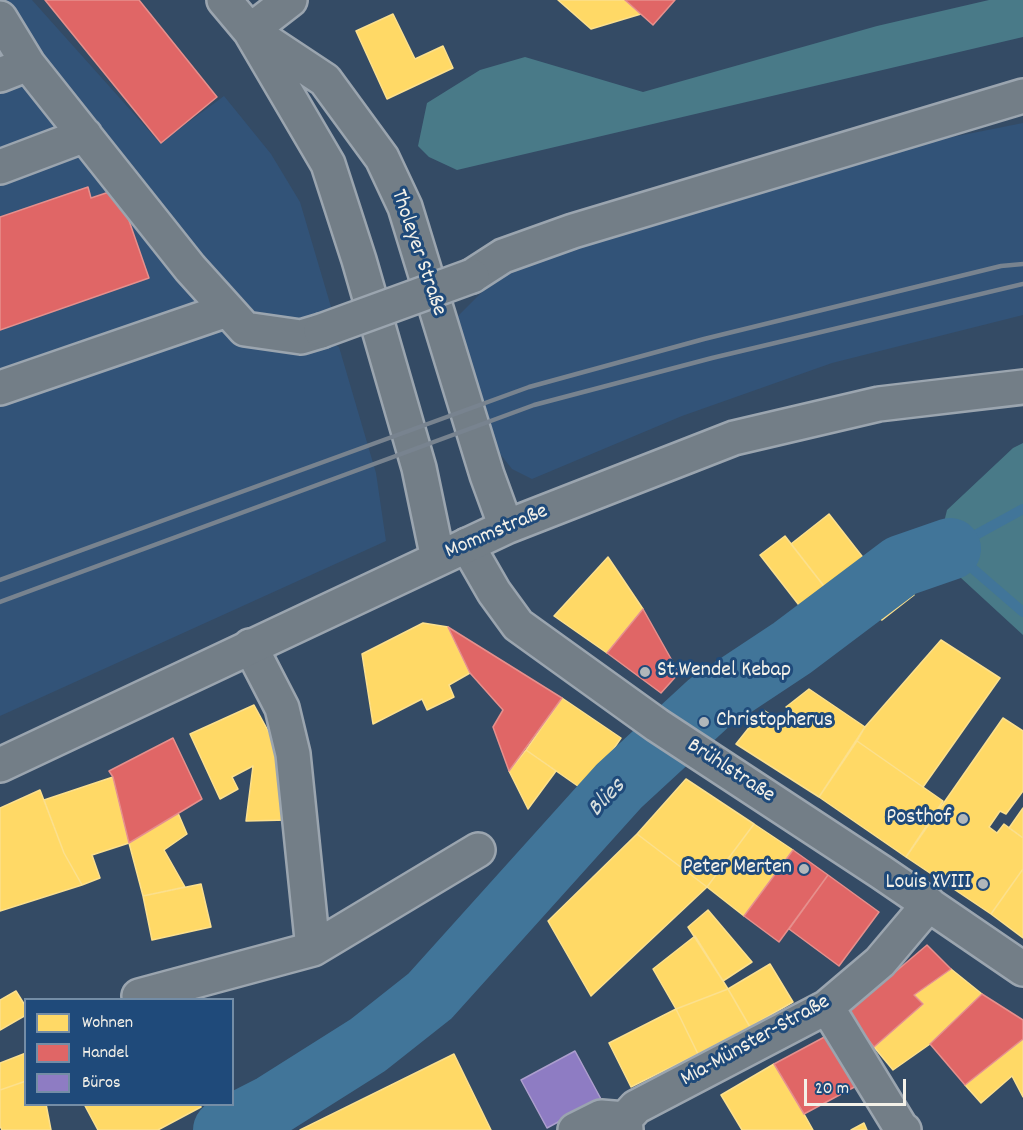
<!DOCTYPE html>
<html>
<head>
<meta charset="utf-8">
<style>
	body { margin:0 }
	#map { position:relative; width:1023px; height:1130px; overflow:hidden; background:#344b65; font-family:Dekko,sans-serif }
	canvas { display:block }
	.legend { position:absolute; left:24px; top:998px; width:210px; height:108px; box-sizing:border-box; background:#1f4a7a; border:2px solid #748da6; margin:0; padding:8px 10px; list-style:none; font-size:18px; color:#f4f1e8 }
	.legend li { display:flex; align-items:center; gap:12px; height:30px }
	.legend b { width:30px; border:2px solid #748da6 }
	.scale { position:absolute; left:804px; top:1079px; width:102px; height:27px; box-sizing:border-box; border:3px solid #f4f1e8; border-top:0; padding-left:8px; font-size:18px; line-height:21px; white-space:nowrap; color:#f4f1e8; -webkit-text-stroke:4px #1f4a7a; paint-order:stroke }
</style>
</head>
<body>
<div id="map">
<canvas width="1023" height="1130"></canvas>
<ul class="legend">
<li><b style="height:16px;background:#ffd966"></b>Wohnen</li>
<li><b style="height:16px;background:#e06666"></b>Handel</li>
<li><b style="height:16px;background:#8e7cc3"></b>Büros</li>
</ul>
<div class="scale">20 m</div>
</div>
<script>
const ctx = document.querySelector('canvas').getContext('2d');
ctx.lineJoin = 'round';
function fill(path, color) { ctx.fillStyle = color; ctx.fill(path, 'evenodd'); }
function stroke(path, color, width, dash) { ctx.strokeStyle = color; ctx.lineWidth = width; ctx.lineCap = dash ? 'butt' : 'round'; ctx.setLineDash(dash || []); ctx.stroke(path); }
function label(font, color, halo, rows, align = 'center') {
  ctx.font = font + ' Dekko,sans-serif'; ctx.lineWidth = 6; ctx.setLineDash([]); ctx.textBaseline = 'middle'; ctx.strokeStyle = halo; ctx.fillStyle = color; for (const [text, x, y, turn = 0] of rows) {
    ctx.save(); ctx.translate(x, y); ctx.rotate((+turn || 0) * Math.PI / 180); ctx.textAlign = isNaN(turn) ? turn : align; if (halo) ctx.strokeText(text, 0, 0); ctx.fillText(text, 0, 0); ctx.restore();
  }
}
fill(new Path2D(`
	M0 0H32L160 143 224 96 271 154 300 202 334 317 333 344 339 347 376 473 386 541 0 716Z
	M1023 123V315L832 363 682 416 532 479 512 469 497 450 455 319 507 267 877 152Z`), '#325378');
fill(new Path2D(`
	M989 0H1023V37L457 170 429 157 418 146 427 103 480 70 525 57 643 92 877 26Z
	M1023 443V635L936 555 947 510 1013 448Z`), '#497a88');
const homes = new Path2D(`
	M558 0H625L641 14 591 29Z
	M393 14 415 59 443 46 453 68 387 99 356 31Z
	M829 514 872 569 834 599 791 544Z
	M785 536 834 599 809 618 760 555Z
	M608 557 643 609 607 653 554 616Z
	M872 569 914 595 882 620 840 594Z
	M423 623 448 627 470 673 449 685 454 697 427 710 422 699 373 724 362 654Z
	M941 640 1000 678 923 787 857 741 865 727Z
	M809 689 865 727 819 797 736 744 763 710 790 727 801 717 786 707Z
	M562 698 621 738 585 791 526 750Z
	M254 705 284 760 288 820 246 821 253 766 232 777 238 789 220 799 190 734Z
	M1003 718 1023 731V791L1006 814 1000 811 989 827 997 833 1004 824 1023 838V869L991 914 906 857Z
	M857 741 943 801 906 857 819 797Z
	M526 750 556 771 528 809 509 771Z
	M113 777 129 843 92 855 100 878 82 885 64 853 44 800Z
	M686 779 754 824 707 887 637 834Z
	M40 790 64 853 82 885 0 911V808Z
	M1023 808V838L1009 828Z
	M178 813 187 834 164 850 185 887 143 896 129 843Z
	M754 824 793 850 744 916 707 887Z
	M637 834 707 887 591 996 548 921Z
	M1023 869V938L991 914Z
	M201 884 211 927 152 940 143 896Z
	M708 910 752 962 723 981 688 927Z
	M695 936 728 989 676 1009 653 969Z
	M770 964 793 1002 750 1027 728 989Z
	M951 969 982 994 930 1044 893 1070 874 1047 923 1004 914 995Z
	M728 989 750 1027 698 1054 676 1009Z
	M16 991 26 1007V1015L0 1030V1000Z
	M676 1009 698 1054 631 1087 609 1043Z
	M1023 1039V1097L1012 1076 981 1103 965 1085Z
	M26 1053V1081L0 1090V1063Z
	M454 1054 491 1130H300Z
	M774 1064 804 1114 813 1130H742L721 1095Z
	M26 1081V1104H46L51 1130H2L0 1126V1090Z
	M84 1104H200L201 1107 158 1130H98Z
	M864 1123 867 1130H851Z`);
fill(homes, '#ffd966');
stroke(homes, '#fce08d', 1.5);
const shops = new Path2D(`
	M45 0H139L217 97 161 143Z
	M625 0H675L653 25Z
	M88 187 91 198 118 189 149 278 0 330V217Z
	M643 609 679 673 661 693 607 653Z
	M448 627 562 698 509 771 493 727 503 710 470 673Z
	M173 738 202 799 129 843 113 777 109 771Z
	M793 850 828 875 779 942 744 916Z
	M828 875 879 912 839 966 789 929Z
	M927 945 951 969 914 995 923 1004 874 1047 847 1013Z
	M982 994 1023 1020V1039L965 1085 930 1044Z
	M830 1034 860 1084 804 1114 774 1064Z`);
fill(shops, '#e06666');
stroke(shops, '#e6908d', 1.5);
const offices = new Path2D(`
	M575 1051 601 1099 547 1128 521 1080Z`);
fill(offices, '#8e7cc3');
stroke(offices, '#ad9fce', 1.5);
stroke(new Path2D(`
	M1023 509 950 549 1023 612`), '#417599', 10);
stroke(new Path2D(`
	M224 1130 273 1105 368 1045 430 996 619 786 709 703 792 648 901 566 950 549`), '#417599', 62);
const minor = new Path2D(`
	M0 18 28 64 190 268 245 329 301 337 321 331
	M0 75 28 64
	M0 167 85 135
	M472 276 503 256 573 231 1023 96
	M0 388 227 310
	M467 545 494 592 518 625 657 725 881 872 1023 969
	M250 646 282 708 293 754 313 949 478 850
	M139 996 313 949
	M827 1007 901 1128 904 1130
	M575 1130 601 1117 625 1119
	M626 1130 625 1119 636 1107 827 1007 880 962 929 904`);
const major = new Path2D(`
	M224 0 250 31 328 164 359 260 419 468 438 559
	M250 31 290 0
	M254 33 325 80 382 158 405 207 487 475 506 527
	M0 765 506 527 734 438 879 404 1023 387`);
stroke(minor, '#9ba5af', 38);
stroke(major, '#9ba5af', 38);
stroke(minor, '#737e87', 33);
stroke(major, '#737e87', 33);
stroke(new Path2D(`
	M0 580 529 387 704 339 1001 266 1023 264
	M0 602 534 405 712 358 1023 284`), '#78838f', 4.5);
const minorBridge = new Path2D(`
	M321 331 472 276`);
stroke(minorBridge, '#9ba5af', 38, []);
stroke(minorBridge, '#737e87', 33);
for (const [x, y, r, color] of [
	[645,672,6,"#b1b7ba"],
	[704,722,6,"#b1b7ba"],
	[963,819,6,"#b1b7ba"],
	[804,869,6,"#b1b7ba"],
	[983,884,6,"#b1b7ba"]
]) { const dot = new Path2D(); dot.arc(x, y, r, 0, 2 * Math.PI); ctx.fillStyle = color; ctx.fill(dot); stroke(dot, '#1f4a7a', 2); }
label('22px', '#f4f1e8', '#1f4a7a', [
	["Tholeyer Straße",417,253,71],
	["Mommstraße",497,533,-23],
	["Brühlstraße",730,772,33],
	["Mia-Münster-Straße",756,1042,-29]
]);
label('22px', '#f4f1e8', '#1f4a7a', [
	["St.Wendel Kebap",657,672,"left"],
	["Christopherus",716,722,"left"],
	["Posthof",951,819],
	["Peter Merten",792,869],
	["Louis XVIII",971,884]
], 'right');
label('italic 24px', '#d9dfdd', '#1f4a7a', [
	["Blies",608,799,-47]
]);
</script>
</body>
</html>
